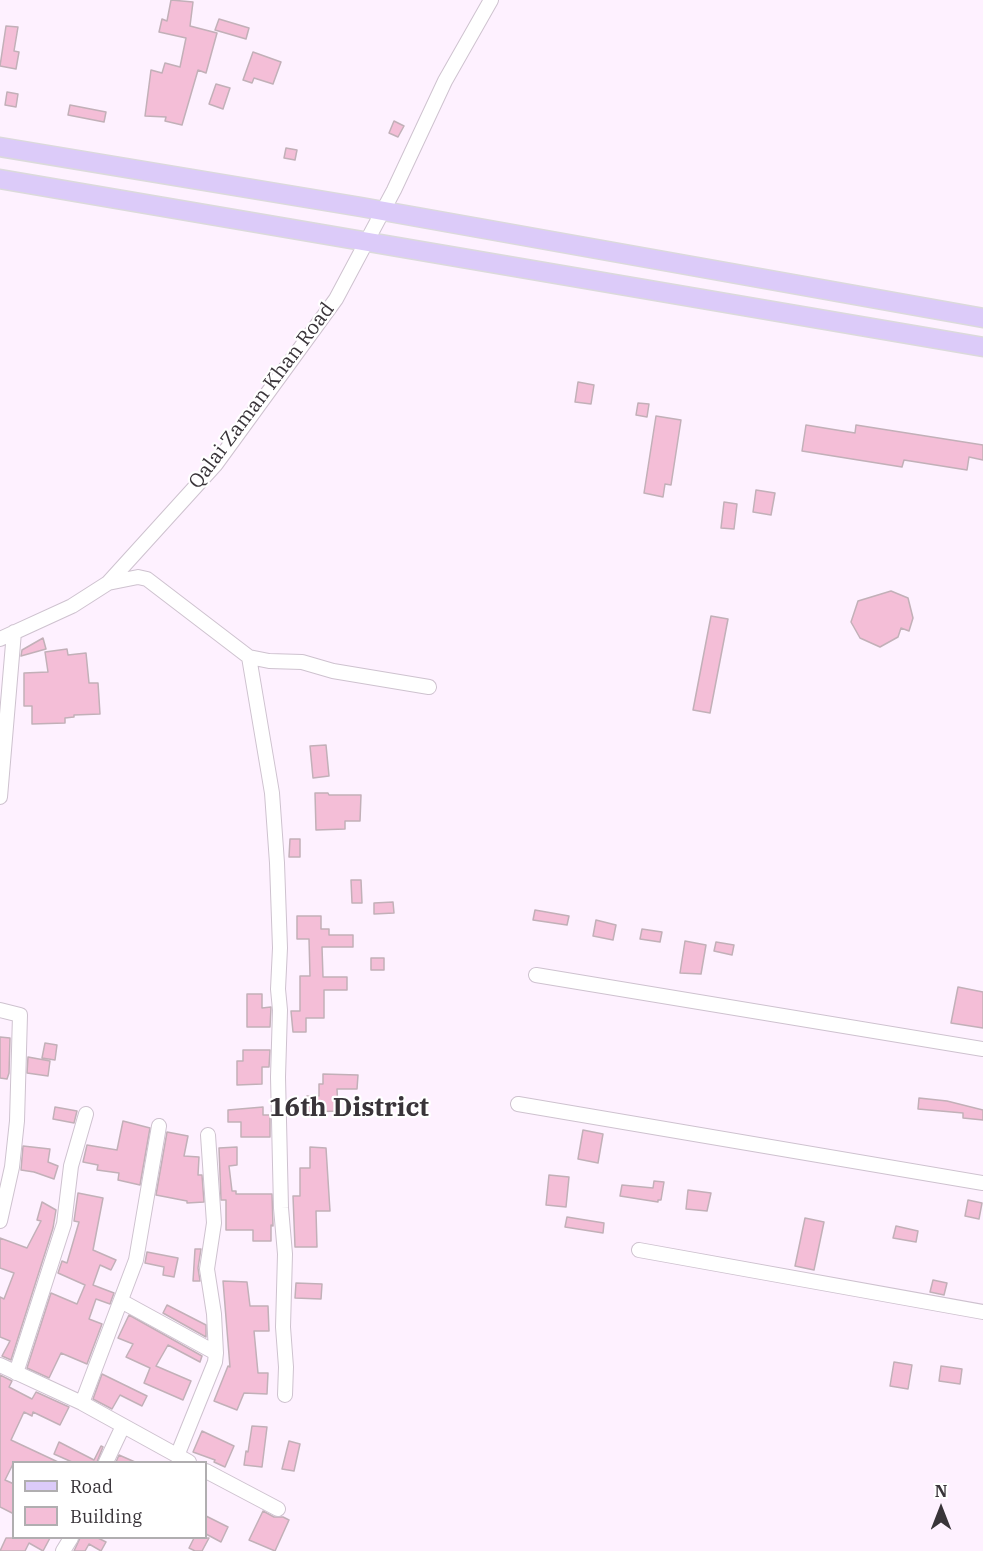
<!DOCTYPE html>
<html>
<head>
<meta charset="utf-8">
<style>
	body { margin:0 }
	#map { position:relative; width:983px; height:1551px; overflow:hidden; background:#fef1ff; font-family:"IBM Plex Serif",serif }
	canvas { display:block }
	.legend { position:absolute; left:12px; top:1461px; width:195px; height:78px; box-sizing:border-box; background:#fff; border:2px solid #b0aeb0; margin:0; padding:8px 10px; list-style:none; font-size:18px; color:#393439 }
	.legend li { display:flex; align-items:center; gap:12px; height:30px }
	.legend b { width:30px; border:2px solid #b0aeb0 }
	.north { position:absolute; left:911px; top:1479px; width:60px; height:60px; -webkit-text-stroke:4px #fff; paint-order:stroke; rotate:0deg; font-size:16px; font-weight:700; line-height:24px; text-align:center; color:#393439 }
	.north::after { content:''; display:block; margin:auto; width:21px; height:27px; background:#393439; clip-path:polygon(50% 0,100% 100%,50% 72%,0 100%) }
</style>
</head>
<body>
<div id="map">
<canvas width="983" height="1551"></canvas>
<ul class="legend">
<li><b style="height:8px;background:#dccbf9"></b>Road</li>
<li><b style="height:16px;background:#f4bed7"></b>Building</li>
</ul>
<div class="north">N</div>
</div>
<script>
const ctx = document.querySelector('canvas').getContext('2d');
ctx.lineJoin = 'round';
function fill(path, color) { ctx.fillStyle = color; ctx.fill(path, 'evenodd'); }
function stroke(path, color, width, dash) { ctx.strokeStyle = color; ctx.lineWidth = width; ctx.lineCap = dash ? 'butt' : 'round'; ctx.setLineDash(dash || []); ctx.stroke(path); }
function label(font, color, halo, rows, align = 'center') {
  ctx.font = font + ' "IBM Plex Serif",serif'; ctx.lineWidth = 4.5; ctx.setLineDash([]); ctx.textBaseline = 'middle'; ctx.strokeStyle = halo; ctx.fillStyle = color; for (const [text, x, y, turn = 0] of rows) {
    ctx.save(); ctx.translate(x, y); ctx.rotate((+turn || 0) * Math.PI / 180); ctx.textAlign = isNaN(turn) ? turn : align; if (halo) ctx.strokeText(text, 0, 0); ctx.fillText(text, 0, 0); ctx.restore();
  }
}
const building = new Path2D(`
	M171 0 193 2 190 26 217 33 206 73 198 70 182 125 165 121 166 117 145 116 151 70 162 73 165 63 180 67 186 38 159 32 162 19 167 21Z
	M219 19 249 28 246 39 215 30Z
	M6 26 18 27 14 51 19 52 16 69 0 66Z
	M253 52 281 62 273 84 254 78 252 83 243 80Z
	M216 84 230 88 223 109 209 104Z
	M7 92 18 94 16 107 5 105Z
	M70 105 106 112 104 122 68 115Z
	M394 121 404 126 398 137 389 133Z
	M286 148 297 150 295 160 284 158Z
	M578 382 594 385 591 404 575 402Z
	M638 403 649 404 647 417 636 415Z
	M656 416 681 420 671 485 665 484 663 497 644 493Z
	M806 425 855 433 856 425 983 445V460L969 457 967 470 904 460 902 467 802 451Z
	M756 490 775 493 771 515 753 512Z
	M724 502 737 504 734 529 721 528Z
	M891 591 908 598 913 618 909 631 901 628 898 637 880 647 860 638 851 622 858 601Z
	M711 616 728 619 710 713 693 710Z
	M43 638 46 649 21 656 22 650Z
	M67 649 68 655 86 653 89 683H98L100 714 74 715V717L65 718V723L32 724V706H24V673L48 672 45 652Z
	M326 745 329 776 313 778 310 746Z
	M315 793H328L329 795H361L360 821H345V829L316 830Z
	M290 839H300V857H289Z
	M351 880H361L362 903H352Z
	M393 902 394 913 374 914V903Z
	M535 910 569 916 567 925 533 920Z
	M297 916H321V929H329V935H353V947H322L323 977H347V990H324V1018H306V1032H293L291 1011H300V976H310L309 939H297Z
	M596 920 616 925 613 940 593 936Z
	M642 929 662 932 660 942 640 939Z
	M685 941 706 945 701 974 680 973Z
	M716 942 734 945 732 955 714 951Z
	M371 958H384V970H371Z
	M958 987 983 992V1028L951 1023Z
	M247 994H262V1008L271 1007 270 1027H247Z
	M0 1037 10 1038 9 1073 7 1079 0 1078Z
	M45 1043 57 1045 55 1060 42 1058Z
	M243 1050H270L269 1067H262V1084L237 1085V1061H243Z
	M28 1057 50 1061 48 1076 27 1073Z
	M323 1074 358 1075 357 1089H337L338 1111 308 1112 307 1096H319V1084H323Z
	M919 1098 947 1101 983 1110V1120L963 1118V1113L918 1109Z
	M55 1107 77 1111 74 1123 53 1119Z
	M263 1107V1115H270V1137H241V1122H228V1110Z
	M123 1121 150 1128 140 1185 118 1180 119 1173 97 1170 98 1165 83 1162 87 1145 117 1150Z
	M583 1130 603 1134 598 1163 578 1159Z
	M167 1132 188 1136 184 1156 199 1157 198 1175H202L204 1202 187 1203V1201L156 1195Z
	M23 1146 50 1149 48 1162 58 1166 54 1179 34 1172 21 1170Z
	M237 1147V1165L229 1166 232 1191H236V1194H272L273 1226 271 1225V1241H253V1230H226V1200H221L219 1148Z
	M310 1147 326 1148 330 1211H316L317 1247H295L293 1196H300V1168H310Z
	M549 1175 569 1177 566 1207 546 1205Z
	M654 1181 664 1182 661 1200H658V1202L620 1196 622 1185 653 1188Z
	M688 1190 711 1193 707 1211 686 1209Z
	M78 1193 103 1198 93 1250 116 1260 111 1270 100 1265 93 1285 114 1293 110 1304 96 1299 89 1319 102 1324 87 1364 61 1353 49 1378 27 1368 51 1293 77 1304 85 1285 58 1273 62 1261 67 1263 79 1222 74 1221Z
	M968 1200 982 1203 979 1219 965 1216Z
	M42 1202 56 1210 53 1228 11 1360 2 1356 10 1341 0 1337V1297L4 1299 14 1273 0 1268V1238L27 1248 41 1221 37 1220Z
	M567 1217 604 1223 603 1233 565 1227Z
	M805 1218 824 1222 814 1270 795 1266Z
	M896 1226 918 1231 916 1242 893 1238Z
	M195 1249H201L198 1268 200 1281H193Z
	M147 1252 178 1258 174 1277 163 1275 164 1267 145 1263Z
	M933 1280 947 1283 944 1295 930 1292Z
	M223 1281 247 1282 250 1306H268L269 1331H254L258 1373H268L267 1394 244 1393 237 1410 214 1401 228 1366 230 1367Z
	M296 1283 322 1284 321 1299 295 1298Z
	M167 1305 206 1325V1337L163 1313Z
	M129 1315 202 1356 200 1362 168 1345 156 1366 191 1381 183 1400 144 1383 150 1368 126 1357 133 1344 118 1338Z
	M894 1362 912 1365 908 1389 890 1386Z
	M941 1366 962 1369 960 1384 939 1381Z
	M102 1374 147 1396 142 1406 120 1395 112 1409 93 1399Z
	M0 1375 12 1381 9 1387 32 1399 36 1392 69 1407 60 1425 33 1412 32 1416 24 1412 11 1440 58 1462H14L5 1480 14 1484V1514L0 1507Z
	M252 1426 267 1427 262 1467 244 1465 246 1451 248 1452Z
	M202 1431 234 1446 225 1467 214 1462 215 1460 193 1452Z
	M289 1441 300 1444 294 1471 282 1469Z
	M59 1442 94 1460 101 1446 103 1447 97 1462H72L54 1454Z
	M119 1455 135 1462H116Z
	M263 1511 274 1517H283L289 1520 275 1551 249 1540Z
	M206 1516 228 1527 221 1542 206 1534Z
	M6 1538H50L43 1551 29 1543 25 1551H0Z
	M80 1538H98L106 1542 101 1551 89 1544 85 1551H74Z
	M194 1538H209L202 1551H195L189 1548Z`);
fill(building, '#f4bed7');
stroke(building, '#c2b0b8', 1.5);
const minor = new Path2D(`
	M108 583 138 577 147 579 249 657 269 661 302 662 333 671 429 687
	M0 639 72 606 108 583 216 464 336 299 394 190 445 81 491 0
	M249 657 272 793 277 863 280 948 278 989 280 1010 278 1077 281 1208 285 1254 283 1327 286 1367 285 1395
	M0 797 14 632
	M536 975 983 1049
	M0 1010 20 1015 17 1121 12 1167 0 1221
	M518 1104 983 1183
	M208 1135 214 1223 207 1269 214 1314 216 1353
	M639 1250 983 1312
	M121 1301 216 1353 215 1362 177 1456
	M0 1365 82 1403 189 1462
	M16 1373 64 1224 71 1166 86 1114
	M82 1403 136 1260 159 1126
	M106 1462 123 1426
	M206 1471 278 1509
	M63 1551 71 1538`);
const major = new Path2D(`
	M0 147 361 207 983 318
	M0 179 983 347`);
stroke(minor, '#cec2cf', 16);
stroke(major, '#dbdadb', 21);
stroke(minor, '#fff', 14);
stroke(major, '#dccbf9', 18);
label('20px', '#393439', '#fff', [
	["Qalai Zaman Khan Road",262,396,-53]
]);
label('bold 26px', '#393439', '#fff', [
	["16th District",349,1108]
]);
</script>
</body>
</html>
